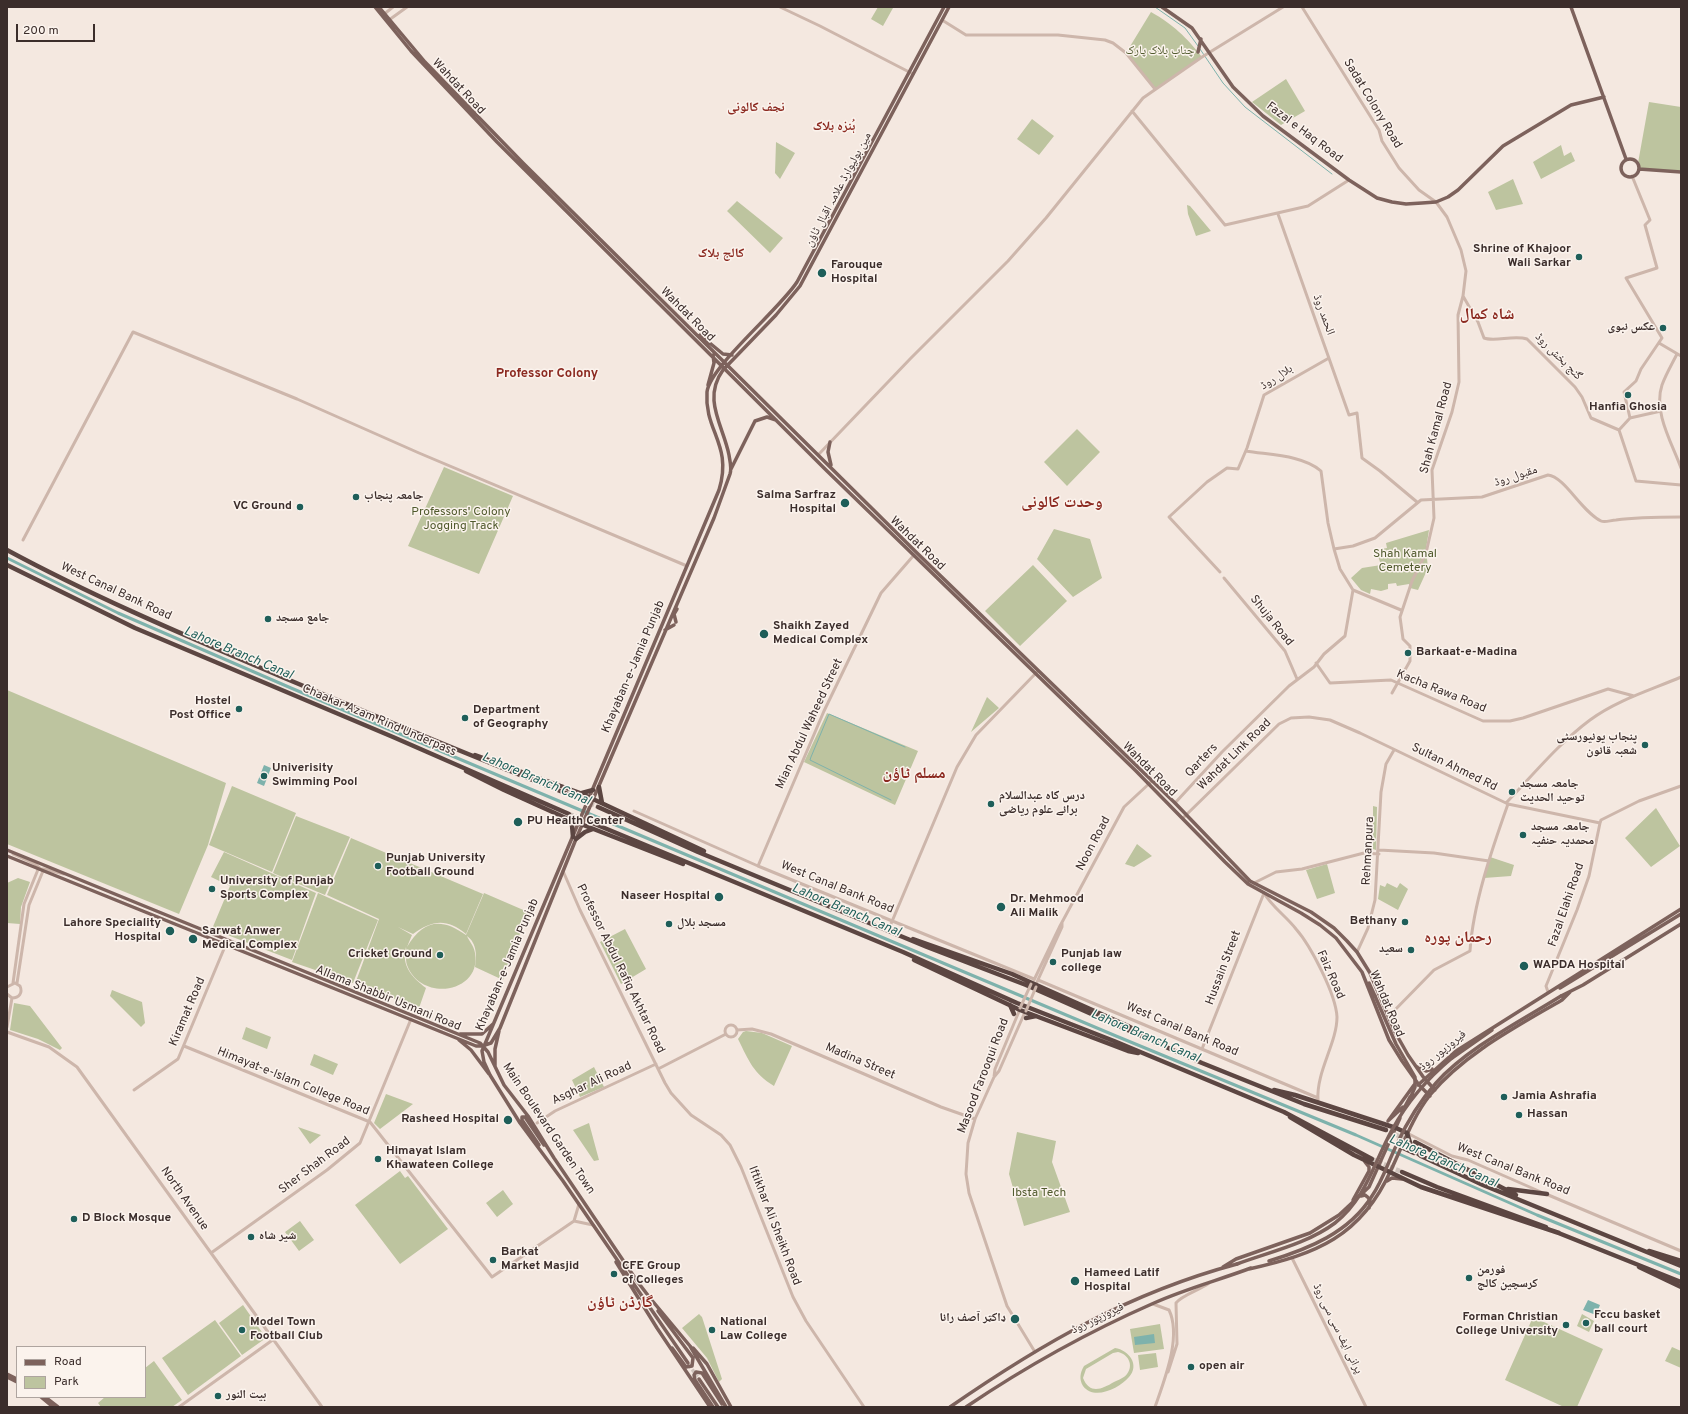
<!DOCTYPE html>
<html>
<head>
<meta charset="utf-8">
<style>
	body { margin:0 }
	#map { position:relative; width:1688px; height:1414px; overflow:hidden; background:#f4e8e0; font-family:Overpass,sans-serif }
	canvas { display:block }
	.frame { position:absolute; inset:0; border:8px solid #3b2d2b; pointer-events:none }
	.legend { position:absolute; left:16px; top:1346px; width:130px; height:52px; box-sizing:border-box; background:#fbf3ed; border:1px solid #aea49f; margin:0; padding:5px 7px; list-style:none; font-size:12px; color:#3b2d2b }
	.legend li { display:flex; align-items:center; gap:8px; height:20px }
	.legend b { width:20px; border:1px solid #aea49f }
	.scale { position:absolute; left:16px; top:24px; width:79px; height:18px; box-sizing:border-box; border:2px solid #3b2d2b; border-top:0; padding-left:5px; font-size:12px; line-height:14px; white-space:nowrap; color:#3b2d2b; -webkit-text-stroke:3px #fbf3ed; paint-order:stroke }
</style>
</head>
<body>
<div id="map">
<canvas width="1688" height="1414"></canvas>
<div class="frame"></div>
<ul class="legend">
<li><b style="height:5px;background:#7d625c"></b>Road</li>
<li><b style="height:11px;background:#bdc49f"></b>Park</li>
</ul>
<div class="scale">200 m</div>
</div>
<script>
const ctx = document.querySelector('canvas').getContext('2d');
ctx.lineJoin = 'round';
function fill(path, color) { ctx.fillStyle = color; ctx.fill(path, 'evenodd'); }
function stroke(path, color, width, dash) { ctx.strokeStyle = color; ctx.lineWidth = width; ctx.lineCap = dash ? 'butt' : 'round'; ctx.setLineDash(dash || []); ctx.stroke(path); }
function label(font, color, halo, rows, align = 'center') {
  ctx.font = font + ' Overpass,"Noto Naskh Arabic",sans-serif'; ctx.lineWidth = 3; ctx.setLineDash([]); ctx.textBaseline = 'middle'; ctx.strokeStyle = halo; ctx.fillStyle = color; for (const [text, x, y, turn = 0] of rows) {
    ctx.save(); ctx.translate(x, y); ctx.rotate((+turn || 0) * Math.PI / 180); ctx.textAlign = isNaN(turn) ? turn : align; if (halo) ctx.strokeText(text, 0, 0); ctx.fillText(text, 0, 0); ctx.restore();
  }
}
fill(new Path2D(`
	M878 7 893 8 883 26 871 19Z
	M1151 12C1174 25 1186 37 1202 57L1155 89 1126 53Z
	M1286 79 1305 111 1281 125 1252 102Z
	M1649 102 1681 107V172L1640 169 1638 163Z
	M1032 119 1054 136 1039 155 1017 139Z
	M776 142 795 153 780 179 775 173Z
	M1561 145 1564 156 1571 152 1575 161 1541 179 1533 162Z
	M1513 179 1523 204 1496 210 1488 192Z
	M737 201 783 238 770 253 727 211Z
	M1187 205 1190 206 1211 231 1196 236 1188 214Z
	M1077 429 1100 452 1067 486 1044 462Z
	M444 467 513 496 479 574 408 546Z
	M1054 529 1090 539 1102 578 1073 597 1037 559Z
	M1429 530 1426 549 1428 568 1418 590 1410 588 1409 584 1397 586 1396 583 1388 584V589L1381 591 1371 589 1370 594 1361 590 1351 578 1362 568 1381 565 1376 550 1387 548 1386 543Z
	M1033 565 1067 601 1020 646 985 611Z
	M7 690 226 783 208 845 179 914 7 844Z
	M987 697 999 708 971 732Z
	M827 713 918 751 895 805 804 762Z
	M232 786 296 813 272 872 209 845Z
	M1373 806 1377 807 1376 850 1373 849Z
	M1656 808 1680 846 1651 867 1625 838Z
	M296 816 350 837 325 895 273 873Z
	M351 838 483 894 466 934C447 918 432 920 413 934L398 927 412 935 407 947C423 920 441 917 466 935L484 893 528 912 503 980 475 967C477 957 477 943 467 936 469 941 474 946 475 953 482 993 421 1003 407 965 405 959 407 952 406 947 401 966 412 977 426 988L419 1008 355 984 379 919 327 895Z
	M1137 844 1152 856 1134 867 1125 864Z
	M224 852 316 893 292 960 212 929 230 886 211 877Z
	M1490 857 1514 865 1511 876 1484 878Z
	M1327 864 1335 893 1317 899 1306 870Z
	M18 878 30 882 21 907 20 924 7 923V883Z
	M1387 883 1397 888 1400 883 1408 889 1398 910 1378 899 1380 885 1385 887Z
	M318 893 378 920 353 983 292 962Z
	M625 929 646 969 621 984 600 942Z
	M112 990 142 1002 145 1023 141 1027 110 996Z
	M14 1003 30 1006 62 1048 60 1050 38 1039 10 1030Z
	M246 1027 271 1037 267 1049 242 1039Z
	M746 1031 762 1033 792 1046 774 1086C753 1073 749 1061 738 1039L743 1032Z
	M314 1054 338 1064 333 1075 310 1065Z
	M594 1067 604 1087 580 1097 572 1080Z
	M386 1094 413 1104 380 1129 374 1123Z
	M589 1123 599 1160 594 1161 573 1130Z
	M298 1127 321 1135 310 1144Z
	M1017 1132 1056 1141 1052 1162 1070 1212 1024 1226 1009 1174Z
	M400 1171 405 1178 408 1176 448 1229 400 1264 355 1205Z
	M503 1190 513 1204 497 1217 486 1203Z
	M300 1221 314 1240 299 1251 285 1232Z
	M243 1305 266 1338 242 1355 219 1323Z
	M699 1314 702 1317 722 1379 719 1382 707 1358 682 1328Z
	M1582 1314 1594 1321 1589 1332 1577 1326Z
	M1533 1317 1603 1349 1577 1407H1564L1505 1380Z
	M215 1320 241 1356 188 1395 162 1358Z
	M1160 1324 1164 1349 1134 1353 1130 1329Z
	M1672 1347 1681 1351V1368L1665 1361Z
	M1115 1348C1129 1350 1140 1365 1129 1377 1120 1388 1094 1401 1083 1386 1079 1379 1080 1373 1084 1366ZM1118 1352C1128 1354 1134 1365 1127 1374 1124 1378 1118 1380 1114 1382 1102 1389 1090 1395 1083 1378L1086 1369 1113 1353Z
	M1156 1353 1158 1367 1140 1370 1138 1355Z
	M154 1361 182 1400 172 1407H101L98 1403 105 1397H145V1368Z`), '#bdc49f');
fill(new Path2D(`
	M264 765 271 768 264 786 257 783Z
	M1588 1300 1600 1305 1596 1315 1583 1310Z
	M1154 1334 1155 1343 1135 1345 1134 1337Z`), '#7eb2ac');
stroke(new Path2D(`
	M1155 7 1185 28 1198 46
	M1200 49 1223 83 1245 107 1332 174
	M891 800 810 760 811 757 829 714 905 747`), '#7eb2ac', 1);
stroke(new Path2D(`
	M7 558 118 613 291 688 1116 1036 1356 1135 1537 1215 1681 1274`), '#7eb2ac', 3);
stroke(new Path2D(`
	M689 1365 699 1379`), '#cfc3bc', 3.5, [3.5, 2]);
stroke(new Path2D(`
	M578 798 598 807
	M569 814 590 822
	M1389 1132 1404 1138
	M1372 1159 1402 1172`), '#cfc3bc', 4.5, [4.5, 2]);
stroke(new Path2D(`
	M780 7 820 26 913 74
	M1302 7 1372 119 1379 130 1382 141 1399 168 1419 190 1436 202 1447 217 1461 250 1466 271 1463 296 1458 315 1459 382 1452 412 1432 470 1434 518 1426 553 1412 581 1400 617 1403 639 1410 646V661L1392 693
	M383 15 393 7
	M389 20 407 7
	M942 20 966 35H1058L1105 40 1113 43 1126 53 1155 89
	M1132 111 1225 225 1308 206 1349 180
	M1278 214 1349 415 1357 413 1362 458 1380 471 1417 502
	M1463 296 1478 322 1484 338C1494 342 1514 335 1527 339L1575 387 1582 397 1591 418 1619 430 1636 481 1681 485
	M1659 343 1681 356
	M1677 354C1672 364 1666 374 1662 385 1653 412 1672 443 1681 468
	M1630 418 1661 411
	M1619 430 1630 418 1624 392 1636 381 1641 369 1662 338 1626 278 1657 268 1645 225 1650 220 1632 176
	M1246 451C1269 455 1303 455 1321 471L1328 523 1334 549
	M819 454 911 358 1008 261 1046 218 1143 98 1202 57 1283 7
	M23 540 133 332 297 399 419 453 687 566
	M1220 572 1169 517 1207 482 1227 468 1238 469 1247 448 1264 395 1329 358
	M1224 578 1285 651 1297 679
	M1401 610 1353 590 1340 569 1334 549 1353 546 1375 538 1421 500 1482 497 1548 475C1565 477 1581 511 1601 521 1605 523 1611 520 1616 520 1637 517 1659 517 1681 517
	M1316 663 1330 683 1391 680 1483 721H1510L1523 718 1608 689 1634 696
	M1175 803 1222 752 1289 686 1314 667 1324 654 1345 636 1353 590
	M1506 803C1533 775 1559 743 1590 720 1617 700 1651 690 1681 677
	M634 811 758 866 1034 979
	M1183 818 1279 724 1291 718 1309 717 1330 720 1360 733 1508 804 1600 823 1601 820 1639 801 1681 786
	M1379 850 1434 853 1489 861
	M13 854 35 864 43 871 29 905 17 983
	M758 866 824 711 881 593 914 555
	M563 871 580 910 665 1083 671 1093 691 1115 721 1135 730 1145 741 1167 793 1297 806 1321 864 1407
	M1254 883 1276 872 1302 869 1364 853 1379 854
	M1264 893C1272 907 1286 916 1296 929 1311 946 1336 995 1337 1017 1337 1043 1316 1072 1318 1100
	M888 931 957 767 976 735 1037 672
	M1357 952 1368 928 1375 900 1381 792 1386 764 1394 750
	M1034 980 1060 926 1124 807 1152 781
	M1038 980 1318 1098
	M1037 982 1062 927V923
	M13 983 24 904 37 872 38 869H44L64 874
	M7 987 15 983 20 986C23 993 19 998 12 998L7 994
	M1548 992 1546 986 1577 910 1589 876 1600 823
	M1020 1009 995 1069 994 1077 975 1119 968 1143 966 1174 969 1193 1007 1306 1035 1352
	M1388 1017 1434 970 1470 951C1473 904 1492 849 1508 804
	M725 1031a6 6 0 1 1 12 0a6 6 0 1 1-12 0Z
	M7 1027 12 998
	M737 1030 752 1029 771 1034 941 1107 975 1119
	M7 1032 49 1047 77 1067 322 1407
	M184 1046 370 1122 492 1277 574 1221 579 1204
	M1202 1049 1264 893
	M658 1069 726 1034
	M994 1077 999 1071 1025 1012
	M134 1090 178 1059 226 944
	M537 1123 555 1111 656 1064
	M1407 1133 1452 1156 1468 1160 1541 1192
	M1546 1194 1681 1251
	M574 1221 593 1225
	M211 1253 327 1170 360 1143 411 1019
	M1292 1258 1366 1407
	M1153 1304 1169 1310C1182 1337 1164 1381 1155 1407
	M1168 1372 1177 1344 1176 1303C1182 1295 1200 1290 1209 1283
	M179 1407 274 1339`), '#cdb6ab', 3);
stroke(new Path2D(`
	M375 7 411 51 497 142 827 471 1136 771 1225 862 1248 884 1301 913 1320 925 1336 938 1362 972 1389 1040 1402 1061 1419 1085 1430 1096
	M379 7 425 62 523 163 916 552 1175 803 1250 881 1311 912 1334 928 1347 941 1357 952 1370 973 1395 1032 1408 1055 1424 1078 1435 1090
	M1162 7 1192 28 1233 87 1263 116 1349 180 1377 198 1392 202 1406 204 1422 203 1436 202 1448 197 1458 190 1503 146 1571 105 1604 97
	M1571 7 1626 159
	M1198 52 1201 39
	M1621 168a9 9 0 1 1 18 0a9 9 0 1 1-18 0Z
	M1639 169 1681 172
	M700 335 723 354 732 355
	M708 385 714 363 713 355
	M830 442 828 452 831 465
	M731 469 755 421 767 417 776 420
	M676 622 674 614 677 609
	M665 630 674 625
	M7 850 480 1043 488 1052 504 1085 528 1116 554 1158 637 1281 650 1298 690 1346 726 1407
	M7 856 476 1046H482L491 1043 500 1028 576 839 714 518 730 474C732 468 730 462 729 455 723 425 702 399 723 370L776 315 800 286 949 7
	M1369 983 1375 996
	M1560 988 1681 914
	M1561 996 1583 985 1681 924
	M460 1034H482L493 1024
	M459 1040 471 1050 489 1074
	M1452 1058 1492 1030
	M495 1066V1049L499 1031
	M1418 1067 1426 1071 1432 1069
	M1418 1085 1456 1051 1681 909
	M1402 1112 1410 1097
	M1389 1120 1403 1107
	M1388 1121 1414 1085
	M539 1145 522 1120V1117H525L544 1145
	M1387 1181 1392 1178 1402 1179
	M1361 1196 1365 1195C1370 1198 1371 1203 1369 1208
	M1353 1200 1369 1171V1167L1365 1162
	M616 1262 657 1328 710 1407
	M1223 1267 1236 1259 1310 1233 1339 1215 1369 1187 1400 1118
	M1249 1269C1316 1254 1361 1237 1391 1170 1403 1145 1412 1118 1430 1095 1464 1054 1516 1027 1562 1000L1570 992
	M658 1311 693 1358 692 1366 686 1367 672 1348
	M693 1348 707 1364 731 1407
	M688 1363 563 1181 520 1123 490 1075 484 1062 482 1051 719 490C733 445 704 431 707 392 710 366 779 310 797 282L944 7
	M7 1374 17 1379
	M7 1377 17 1382
	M699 1379 718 1407
	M41 1397 53 1407
	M45 1397 58 1407
	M713 1407 695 1380 694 1375 696 1372 702 1373 722 1404
	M950 1407C1041 1344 1129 1293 1237 1264
	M966 1407C1025 1367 1088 1332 1154 1303 1185 1289 1219 1280 1251 1268`), '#7d625c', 3.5);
stroke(new Path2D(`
	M7 550C96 598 189 637 282 677 380 718 478 759 578 798
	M7 565 135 628 393 737 569 814
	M475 755 580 793 704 851
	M466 771 504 790 568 819 683 864
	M599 787 602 803
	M582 793 593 790
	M598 807 698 852 927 947 1026 985 1202 1063 1304 1104 1386 1130
	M568 819 572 825 573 837
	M590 822 903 952 1017 1003 1114 1041 1284 1112 1372 1159
	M576 839 585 832 593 829
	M913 939 1012 974 1128 1026 1145 1036
	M914 960 1020 1010 1128 1051 1138 1053
	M1010 1005 1014 1014
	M1026 1018 1036 1016
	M1274 1090 1295 1095 1396 1128 1407 1133 1412 1149 1421 1156 1483 1185 1681 1266
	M1290 1117 1354 1155 1421 1187 1559 1233
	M1415 1142 1516 1195
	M1401 1147 1414 1153
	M1402 1172 1437 1187 1546 1227
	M1508 1189 1547 1194
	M1556 1232 1681 1282
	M1649 1251 1681 1261
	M1639 1267 1681 1287`), '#5c4642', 4.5);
stroke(new Path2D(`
	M1020 1008 1031 984
	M1026 1011 1036 987`), '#cdb6ab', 3);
stroke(new Path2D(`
	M1375 996 1396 1044 1415 1077V1087L1409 1101
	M1269 1261C1308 1249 1349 1233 1372 1196 1383 1180 1388 1162 1397 1144 1407 1122 1420 1101 1436 1083 1467 1048 1521 1021 1561 996
	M1237 1264C1269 1252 1307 1244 1335 1223 1366 1199 1374 1162 1392 1130 1407 1102 1428 1078 1452 1058`), '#7d625c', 3.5);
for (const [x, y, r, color] of [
	[1579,257,4,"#1e5e59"],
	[822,273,5,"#1e5e59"],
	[1663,328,4,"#1e5e59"],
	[1628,395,4,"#1e5e59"],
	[356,497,4,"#1e5e59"],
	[845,503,5,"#1e5e59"],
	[300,507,4,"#1e5e59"],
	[268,619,4,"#1e5e59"],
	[764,634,5,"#1e5e59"],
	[1408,653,4,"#1e5e59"],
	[239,709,4,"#1e5e59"],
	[465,718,4,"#1e5e59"],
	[1645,745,4,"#1e5e59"],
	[264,776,4,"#1e5e59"],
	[1512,792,4,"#1e5e59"],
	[991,804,4,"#1e5e59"],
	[518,822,5,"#1e5e59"],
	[1523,835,4,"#1e5e59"],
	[378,866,4,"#1e5e59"],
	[212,889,4,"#1e5e59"],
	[719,897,5,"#1e5e59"],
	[1001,907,5,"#1e5e59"],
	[1405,922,4,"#1e5e59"],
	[669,924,4,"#1e5e59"],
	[170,931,5,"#1e5e59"],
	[193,939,5,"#1e5e59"],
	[1411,950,4,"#1e5e59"],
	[440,955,4,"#1e5e59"],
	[1053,962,4,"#1e5e59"],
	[1524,966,5,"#1e5e59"],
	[1504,1097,4,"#1e5e59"],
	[1519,1115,4,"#1e5e59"],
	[508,1120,5,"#1e5e59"],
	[378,1159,4,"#1e5e59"],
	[74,1219,4,"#1e5e59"],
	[251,1237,4,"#1e5e59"],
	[493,1260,4,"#1e5e59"],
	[614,1274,4,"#1e5e59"],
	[1469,1278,4,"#1e5e59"],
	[1075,1281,5,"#1e5e59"],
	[1015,1319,5,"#1e5e59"],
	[1586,1323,4,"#1e5e59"],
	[1566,1325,4,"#1e5e59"],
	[242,1330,4,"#1e5e59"],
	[712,1330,4,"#1e5e59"],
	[1191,1367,4,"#1e5e59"],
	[218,1396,4,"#1e5e59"]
]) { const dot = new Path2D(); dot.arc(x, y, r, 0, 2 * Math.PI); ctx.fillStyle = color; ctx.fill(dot); stroke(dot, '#fbf3ed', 1.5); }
label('12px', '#505a2d', '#fbf3ed', [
	["چناب بلاک پارک",1160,52],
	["Professors' Colony",461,513],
	["Jogging Track",461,527],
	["Shah Kamal",1405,555],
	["Cemetery",1405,569],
	["Ibsta Tech",1039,1194]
]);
label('12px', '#3b2d2b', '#fbf3ed', [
	["Wahdat Road",458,87,47],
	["Sadat Colony Road",1372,104,59],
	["Fazal e Haq Road",1304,133,37],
	["مین بولیوارڈ علامہ اقبال ٹاؤن",839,190,-62],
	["Wahdat Road",687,315,45],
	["الحمد روڈ",1323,315,70],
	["گنج بخش روڈ",1558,357,45],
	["بلال روڈ",1277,378,-33],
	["Shah Kamal Road",1437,428,-75],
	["مقبول روڈ",1516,477,-18],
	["Wahdat Road",917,544,44],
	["West Canal Bank Road",116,592,25],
	["Shuja Road",1271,621,51],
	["Khayaban-e-Jamia Punjab",634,667,-67],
	["Kacha Rawa Road",1441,692,22],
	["Chaakar Azam Rind Underpass",379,721,23],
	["Mian Abdul Waheed Street",810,724,-65],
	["Wahdat Link Road",1235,755,-44],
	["Qarters",1202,761,-47],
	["Sultan Ahmed Rd",1454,768,26],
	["Wahdat Road",1149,770,45],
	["Noon Road",1094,844,-62],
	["Rehmanpura",1369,851,-87],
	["West Canal Bank Road",837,888,22],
	["Fazal Elahi Road",1567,905,-71],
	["Khayaban-e-Jamia Punjab",508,965,-67],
	["Hussain Street",1224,968,-69],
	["Professor Abdul Rafiq Akhtar Road",620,969,64],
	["Faiz Road",1330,975,66],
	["Allama Shabbir Usmani Road",388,999,22],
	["Wahdat Road",1386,1004,67],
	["Kiramat Road",188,1012,-67],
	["West Canal Bank Road",1182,1030,23],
	["فیروزپور روڈ",1443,1051,-39],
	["Madina Street",860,1062,23],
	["Masood Farooqui Road",984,1076,-69],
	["Himayat-e-Islam College Road",293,1082,22],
	["Asghar Ali Road",592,1084,-25],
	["Main Boulevard Garden Town",548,1129,56],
	["Sher Shah Road",315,1166,-37],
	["West Canal Bank Road",1513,1170,22],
	["North Avenue",184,1199,55],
	["Iftikhar Ali Sheikh Road",774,1226,69],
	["فیروزپور روڈ",1098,1319,-26],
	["پرانی ایف سی سی روڈ",1337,1329,64]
]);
label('bold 12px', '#3b2d2b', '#fbf3ed', [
	["Shrine of Khajoor",1571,250,"right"],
	["Wali Sarkar",1571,264,"right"],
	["Farouque",831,266],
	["Hospital",831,280],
	["عکس نبوی",1655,328,"right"],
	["Hanfia Ghosia",1628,408,"center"],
	["Salma Sarfraz",836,496,"right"],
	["Hospital",836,510,"right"],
	["جامعہ پنجاب",364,497],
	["VC Ground",292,507,"right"],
	["جامع مسجد",276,619],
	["Shaikh Zayed",773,627],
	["Medical Complex",773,641],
	["Barkaat-e-Madina",1416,653],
	["Hostel",231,702,"right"],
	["Post Office",231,716,"right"],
	["Department",473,711],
	["of Geography",473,725],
	["پنجاب یونیورسٹی",1637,738,"right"],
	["شعبہ قانون",1637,752,"right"],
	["Univerisity",272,769],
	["Swimming Pool",272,783],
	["جامعہ مسجد",1520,785],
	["توحید الحدیٽ",1520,799],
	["درس گاہ عبدالسلام",999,797],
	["برائے علوم ریاضی",999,811],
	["PU Health Center",527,822],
	["جامعہ مسجد",1531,828],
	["محمدیہ حنفیہ",1531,842],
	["Punjab University",386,859],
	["Football Ground",386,873],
	["University of Punjab",220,882],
	["Sports Complex",220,896],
	["Naseer Hospital",710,897,"right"],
	["Dr. Mehmood",1010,900],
	["Ali Malik",1010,914],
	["Bethany",1397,922,"right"],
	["Lahore Speciality",161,924,"right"],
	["Hospital",161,938,"right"],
	["مسجد بلال",677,924],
	["Sarwat Anwer",202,932],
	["Medical Complex",202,946],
	["سعید",1403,950,"right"],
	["Cricket Ground",432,955,"right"],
	["Punjab law",1061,955],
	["college",1061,969],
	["WAPDA Hospital",1533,966],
	["Jamia Ashrafia",1512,1097],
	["Hassan",1527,1115],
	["Rasheed Hospital",499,1120,"right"],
	["Himayat Islam",386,1152],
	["Khawateen College",386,1166],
	["D Block Mosque",82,1219],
	["شیر شاہ",259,1237],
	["Barkat",501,1253],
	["Market Masjid",501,1267],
	["CFE Group",622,1267],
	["of Colleges",622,1281],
	["فورمن",1477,1271],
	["کرسچین کالج",1477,1285],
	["Hameed Latif",1084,1274],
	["Hospital",1084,1288],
	["Fccu basket",1594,1316],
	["ball court",1594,1330],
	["Forman Christian",1558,1318,"right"],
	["College University",1558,1332,"right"],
	["ډاکټر آصف رانا",1006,1319,"right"],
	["Model Town",250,1323],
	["Football Club",250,1337],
	["National",720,1323],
	["Law College",720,1337],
	["open air",1199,1367],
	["بیت النور",226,1396]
], 'left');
label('bold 13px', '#8c2a21', '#fbf3ed', [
	["نجف کالونی",756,108],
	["ہُنزہ بلاک",834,127],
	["کالج بلاک",721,254],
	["Professor Colony",547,374]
]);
label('italic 13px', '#1e5e59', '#fbf3ed', [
	["Lahore Branch Canal",238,654,23],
	["Lahore Branch Canal",536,780,23],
	["Lahore Branch Canal",846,911,23],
	["Lahore Branch Canal",1145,1037,23],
	["Lahore Branch Canal",1443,1162,23]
]);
label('bold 16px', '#8c2a21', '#fbf3ed', [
	["شاہ کمال",1487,316],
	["وحدت کالونی",1062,504],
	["مسلم ٹاؤن",914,775],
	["رحمان پورہ",1458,939],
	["گارڈن ٹاؤن",620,1304]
]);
</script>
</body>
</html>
